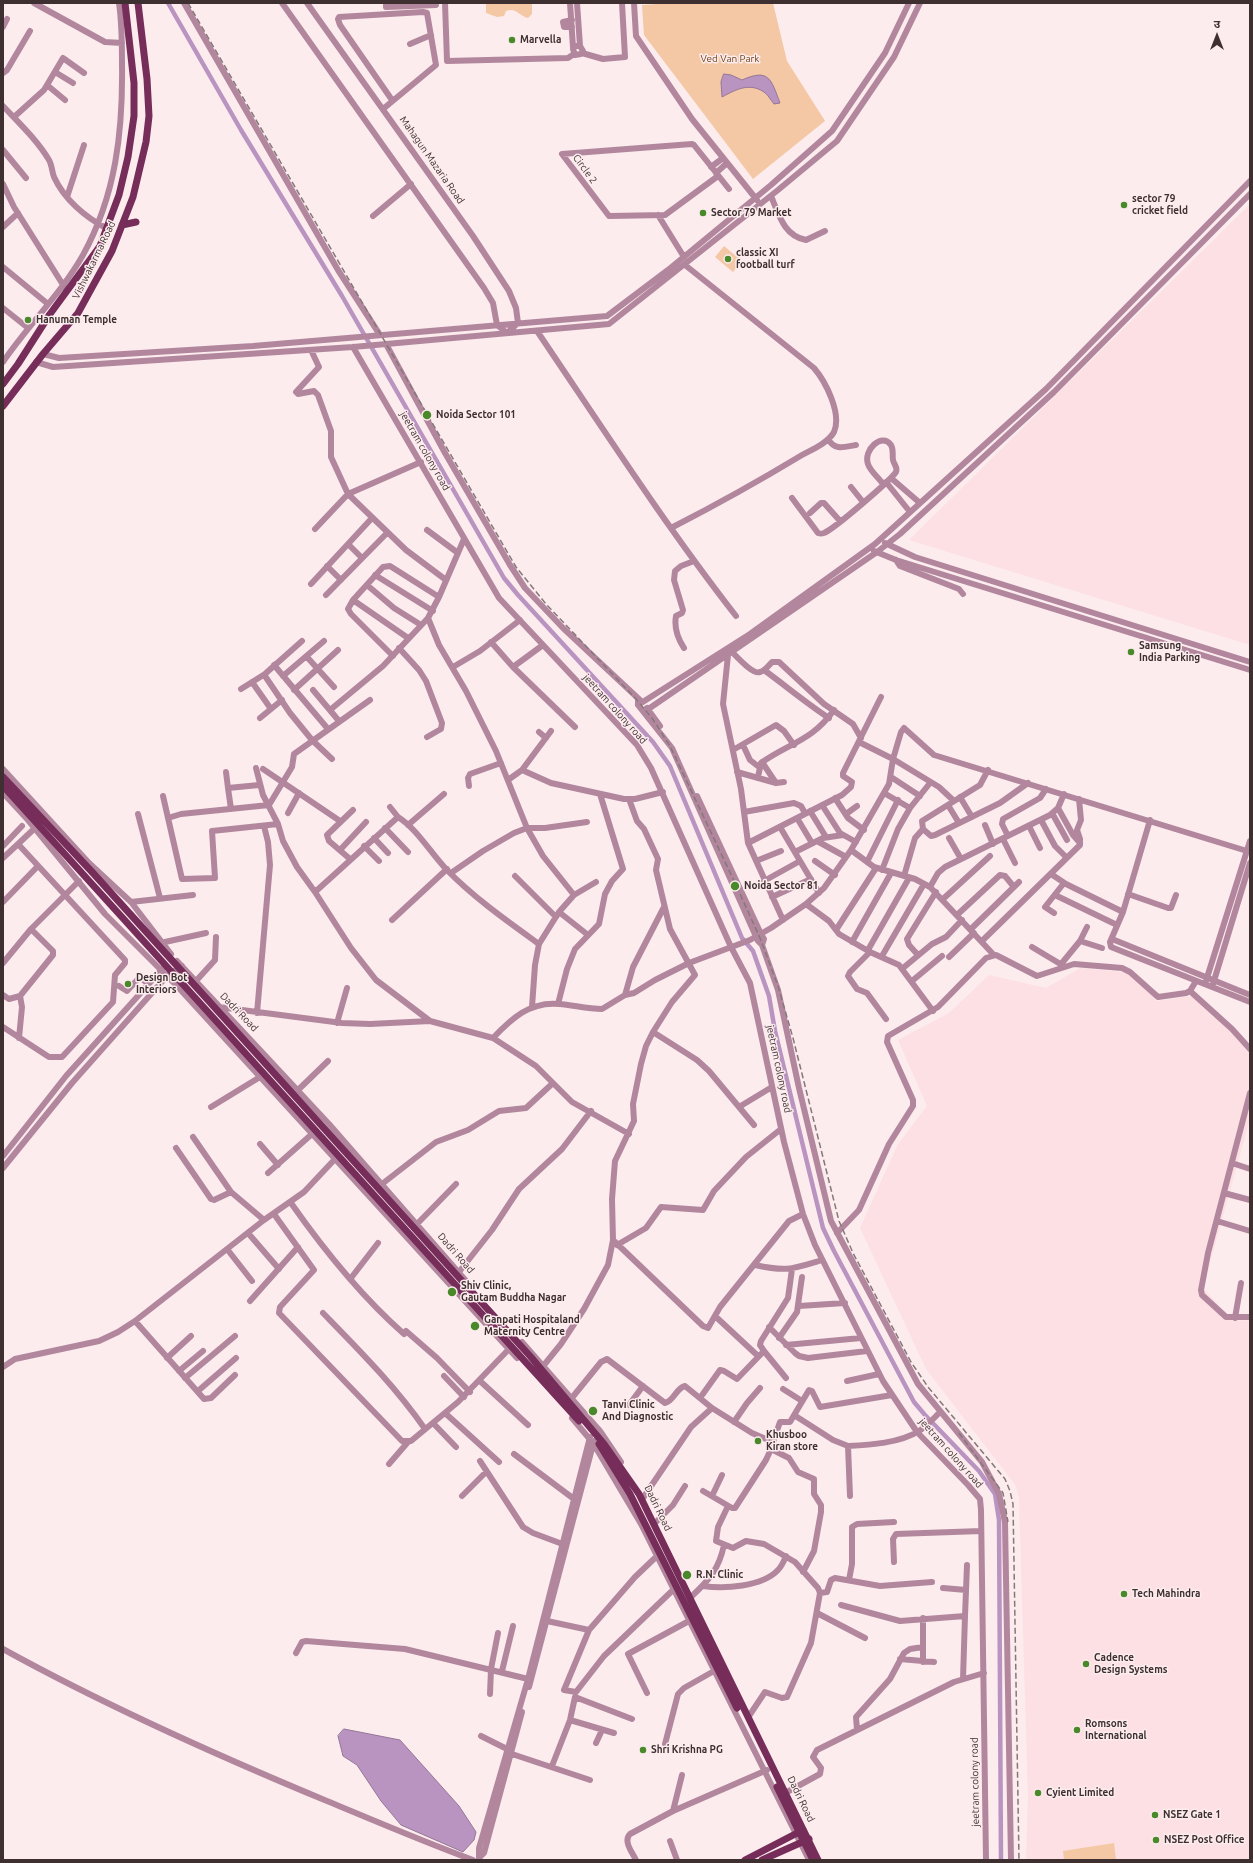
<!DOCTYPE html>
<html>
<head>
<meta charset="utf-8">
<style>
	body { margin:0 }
	#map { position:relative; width:1253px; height:1863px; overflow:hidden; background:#fcecee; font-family:Ubuntu,"Noto Sans Devanagari",sans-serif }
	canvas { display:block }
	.frame { position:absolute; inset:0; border:4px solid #3e2f31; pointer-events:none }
	.north { position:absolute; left:1197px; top:16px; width:40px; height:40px; -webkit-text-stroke:3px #fcecee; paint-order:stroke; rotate:0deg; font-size:11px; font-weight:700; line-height:16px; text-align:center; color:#3e2f31 }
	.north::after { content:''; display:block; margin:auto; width:14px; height:18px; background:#3e2f31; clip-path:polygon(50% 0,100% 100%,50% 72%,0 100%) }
</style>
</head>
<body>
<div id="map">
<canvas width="1253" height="1863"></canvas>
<div class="frame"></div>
<div class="north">उ</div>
</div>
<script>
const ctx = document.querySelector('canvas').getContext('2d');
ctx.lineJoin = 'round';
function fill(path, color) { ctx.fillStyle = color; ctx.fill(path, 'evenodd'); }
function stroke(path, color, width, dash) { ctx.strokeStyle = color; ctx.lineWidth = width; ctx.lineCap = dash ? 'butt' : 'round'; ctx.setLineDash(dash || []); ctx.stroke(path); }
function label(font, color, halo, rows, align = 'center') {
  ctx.font = font + ' Ubuntu,sans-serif'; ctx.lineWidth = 3; ctx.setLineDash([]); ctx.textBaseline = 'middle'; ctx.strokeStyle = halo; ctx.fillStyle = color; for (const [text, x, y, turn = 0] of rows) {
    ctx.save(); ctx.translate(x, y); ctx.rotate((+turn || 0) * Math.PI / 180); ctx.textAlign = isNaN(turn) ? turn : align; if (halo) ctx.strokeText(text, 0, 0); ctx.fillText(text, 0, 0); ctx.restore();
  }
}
fill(new Path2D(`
	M1250 204V645L909 540Z
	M1080 968 1133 973 1157 1001 1191 996 1240 1033 1250 1044V1119L1203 1288 1233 1321 1250 1320V1860H1026L1028 1797 1019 1498 1016 1486 926 1369 860 1228 898 1144 927 1106 898 1040 949 1013 989 975 1046 988Z`), '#fde0e3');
fill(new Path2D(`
	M486 3H532V14L528 18C519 16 516 7 506 11L504 16 497 17 486 13Z
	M674 3H773L787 61 825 121 753 179 644 35 642 5Z
	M724 246 742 261 733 272 715 257Z
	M1114 1843 1116 1860H1064L1063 1851Z`), '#f4c8a5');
const water = new Path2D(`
	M724 74 731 75 742 80C769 68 771 79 780 103L774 104C771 100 767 94 764 92 749 82 735 90 722 97L721 82Z
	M344 1729 400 1740 459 1806 476 1832 474 1840 463 1852 401 1825 381 1801 357 1765 343 1756 338 1736Z`);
fill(water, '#b994c1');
stroke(water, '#947696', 1);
stroke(new Path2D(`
	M168 3 241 130 342 296 504 578 518 595 653 742 670 766 742 938 753 951 769 996 775 1031 823 1228 834 1251 914 1402 925 1415 979 1471 995 1494 999 1520 1001 1860`), '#b994c1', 4.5);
stroke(new Path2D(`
	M34 3 105 42 122 43
	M184 3 338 270 380 335
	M282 3 484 288 493 303 497 325 507 333 518 323 516 308 509 291 473 236 307 3
	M386 3V7L436 5 435 3
	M445 3 447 61 568 58 574 54
	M570 3 573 47
	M577 3 580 46 583 51 581 54 575 55 573 49 575 46H580
	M634 3 636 36 692 119 757 200
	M572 20 563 22 564 27H572
	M3 27 7 19
	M410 44 431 35
	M582 53 603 59 625 57 622 3
	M55 72 73 83
	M3 73 7 70 30 31
	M47 85 65 100
	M3 106C19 123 37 140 49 160 52 165 52 172 54 177 64 199 85 217 106 228
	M383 109 436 65 427 13 423 12 339 17 338 19 340 25 392 100
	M14 117 44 90 63 58 84 73
	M3 150 26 178
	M711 167 723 158
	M716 173 727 163
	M718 176 665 215 609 216 562 154 692 144 694 145 729 189
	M3 184 14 207 65 288
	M771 196C779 215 784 236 806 240L825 231
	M67 197 84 145
	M658 215 684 257
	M373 216 411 184
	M3 227 18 213
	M3 267 48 304
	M3 308 28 328
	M537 331C602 427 665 525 736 616
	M386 344 445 453 510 565 525 588 563 628 641 701
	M353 347 499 598 637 745 651 768 731 947 750 983 784 1142 803 1214 815 1245 883 1381 917 1432 968 1485 980 1499 981 1510 986 1860
	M311 350 319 367 296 392 298 394 314 391 318 395 331 431V457L348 494 406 550 446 580
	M43 354 59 358 253 346 607 316 668 270 771 185 832 131 885 53 909 3
	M3 362C28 325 61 294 83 255 116 195 123 131 122 64 122 44 122 23 119 3
	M36 362 53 367 353 347 609 324 778 190 837 141 894 57 920 3
	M828 439C835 451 844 447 856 445
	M891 478 920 503
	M886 482 910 512
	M851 487 863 502
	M792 498 818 533C821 534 821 534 824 533 834 529 890 481 896 472 898 467 894 465 893 460 892 455 894 450 891 445 882 432 863 450 868 464 870 471 879 478 883 484
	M810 513 821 503H824L840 521
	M671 528C716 505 759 481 802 455 811 450 828 443 834 432 842 414 826 382 814 368L685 265
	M315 529 348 494 421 462
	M427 530 458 553
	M885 543 915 557 1250 662
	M348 544 362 558
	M874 551 896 560 1250 670
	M896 560 900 566 959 589 963 594
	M327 566 341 580
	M375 575 433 611
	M311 584 372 518
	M367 585 394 608 421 625
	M326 595 387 533
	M353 600 348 609 351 614 393 656
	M428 618 439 645 466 691 496 751 527 828 543 856 574 895
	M408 638 353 600 383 567 390 566 439 597
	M302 641 266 673 265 676 290 713 312 740 332 759
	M491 642 513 667 575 727
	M399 648 419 670 426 681 442 723 441 729 427 737
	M684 648C678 639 674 627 676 616L682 613 683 610 674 580 675 571 681 566 694 561
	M732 652C737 657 753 675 760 672 765 671 769 665 772 662H779L824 704 853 724 861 738
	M728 655 723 704 741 789 748 843 783 920
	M307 657 334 687
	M274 665 328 729
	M453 667 480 651 520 620
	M513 667 543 645
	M764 670C786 686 806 703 829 718
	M283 676 324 641
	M252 682 271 709
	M241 689 265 674
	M294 690 338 650
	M313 690 339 721
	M638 699V705L672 748 758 941 762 945 778 990 799 1088 831 1221 918 1384 982 1462 999 1494 1005 1522 1011 1860
	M638 705 750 634 875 544 1046 389 1250 181
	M647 708 660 726
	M330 710 383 666 428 618 439 597 464 539
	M644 712 877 552 900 534 1054 392 1250 194
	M260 718 282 700
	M539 732 546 738
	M859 742 893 759 939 787 954 801
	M743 745 750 760 759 767
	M733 750 776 725 784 731 794 745
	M762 762 776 783
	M256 768 263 795 278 824 283 841 297 867 315 892 351 948 376 980 430 1021
	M3 769 89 863 131 902 171 954
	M263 769 340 821
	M522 770 551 731
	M988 770 980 785 922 821 923 829 931 836 935 835 1000 803 1028 783
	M226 772 228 788 259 785
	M737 772 776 783 784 782
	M758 777 761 763C789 743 812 741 834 710
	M891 777 920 796
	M508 780 522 770 551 783 624 799H635L663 792
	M469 786 468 778 470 774 501 763
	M228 788 231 809
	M3 793 28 820 105 914 177 986 517 1358
	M163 796 182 879 215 878 212 831 278 824
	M697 796 761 934 764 939 762 945
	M960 797 972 817
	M835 798 848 818 864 830
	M822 805 840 833 856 842
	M948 805 959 823
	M390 807 398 817
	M910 808 930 783
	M1058 808 1073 835 1080 843
	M810 811 826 837
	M744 812 794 803 801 806 805 813
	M288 813 299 793
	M1052 813 1067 840
	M138 814 160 898
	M846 814 857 806
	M168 818 181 814 269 805 292 767 294 754 370 700
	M797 818 812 843
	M1041 820 1055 846 1067 858
	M1150 820 1123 912 1110 942 1111 947 1250 1002
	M408 825 444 794
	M985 825 993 844
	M1029 826 1040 848
	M780 827 819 893
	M385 828 408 852
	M1008 836 1002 824 1003 819 1040 798 1046 789
	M374 838 388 853
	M949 838 961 859
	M1003 839 1015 863
	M817 841 846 857
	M748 843 842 795 851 787 852 782 843 776V773L881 697
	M18 844 35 828
	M3 846 22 826
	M364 846 379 861
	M340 850 366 822
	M851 850 874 867 915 879 930 887 993 954
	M795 852 823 838 843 835
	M3 858 18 844 125 960V963L115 975 113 1002 62 1057H49L3 1027
	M350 859 329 841 327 835 353 810
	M756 861 781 851
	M815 861 835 875
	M867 862 898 800
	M882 870 898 829 910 808 884 793
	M451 873 483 851 514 833 527 828H545L587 822
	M1051 874 1066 884 1123 912
	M515 876 556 917
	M904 876 915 838 923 829
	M764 881 800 861
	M930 887 938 873 945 867 1050 815 1058 808 1064 794
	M315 892 398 817C417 829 430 852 446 869 473 897 507 921 539 944
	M1128 894 1168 908H1171L1176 895
	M1055 895 1117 925
	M772 897 811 879
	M943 899 990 856
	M3 902 38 866
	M131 902 193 895
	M806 904 829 921 839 934 870 952 899 965 933 1011
	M559 912 574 895 596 882
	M1054 913 1045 907 1064 883
	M957 915 1000 875 1005 876 1014 887
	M392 920 447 869
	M971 929 1019 882
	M836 930 876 868
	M1112 939 1250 995
	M982 941 1080 845V839L1077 830 1081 820 1079 799
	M1080 941 1102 948
	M852 942 891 873
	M164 946 165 942 206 933
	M1032 947 1062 965
	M868 950 909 878
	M870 952 850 972 848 976 857 989 867 993 886 1019
	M918 955 909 945 907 939 936 892
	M882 956 924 884
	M949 957 974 933
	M177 961 329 1124 467 1282
	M3 963 31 929 79 881
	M903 968 932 944 946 937 962 920
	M1061 968 1062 963 1080 941 1087 927
	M196 981 215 960 216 937
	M912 981 942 956
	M1205 984 1250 841
	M1213 984 1250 863
	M119 986 127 991 140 977 148 984
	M1190 991 1232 1029 1250 1049
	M3 995 9 999 20 996 53 955V951L31 929
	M625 995 633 967 664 907
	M558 1004 567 969 575 949 599 924 605 894 612 881 623 869 600 794
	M219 1007 342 1023 370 1024 430 1021 493 1038C511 1019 530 1001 559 1004 573 1005 587 1009 602 1009L625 995 634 993 655 980 689 963 750 940 771 928 806 904 824 888 851 850 889 784 893 759 901 732 904 728 934 755 1247 851
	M532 1007 535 965 539 944 559 912 588 935
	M257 1013 270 865 268 842 264 826
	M337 1023 347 988
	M653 1032 697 1060 709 1071 754 1125
	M19 1038 22 1007 20 996
	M493 1038 536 1066 572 1102 629 1134
	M297 1091 328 1061
	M1250 1093 1208 1253 1201 1290 1202 1295 1226 1317H1250
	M211 1107 260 1077
	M739 1107 772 1087
	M193 1137 231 1192
	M260 1144 278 1165
	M176 1148 211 1199 214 1200 231 1192 264 1220
	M3 1156 66 1076 164 967
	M1232 1163 1250 1169
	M3 1168 72 1083 167 976 182 966
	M268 1173 312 1134
	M382 1184 436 1142 468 1130 499 1111 526 1108 553 1083
	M1224 1193 1250 1200
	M291 1203C324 1250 361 1296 404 1334L406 1331 437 1358 470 1392
	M274 1214 314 1270 280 1307 279 1313 402 1441H411L458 1402 509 1349
	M1217 1221 1250 1231
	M417 1224 456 1184
	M248 1233 279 1269
	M837 1233 859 1210 889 1144 913 1106V1100L887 1042 888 1036 938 1007 986 958 996 955 1037 976 1074 964 1122 968 1130 972 1158 997 1186 993 1190 991 1196 981
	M613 1240 703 1326 708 1328 720 1307 789 1221 803 1214
	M617 1245 646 1228 661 1207 703 1210 714 1191 746 1157 781 1129
	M227 1249 252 1281
	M755 1265C787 1272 792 1269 822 1260
	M459 1272 492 1230 519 1189 562 1149 591 1111
	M351 1278 378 1243
	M250 1301 298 1247
	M799 1306 845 1303
	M323 1313C359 1350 395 1386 425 1429
	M715 1316 758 1356
	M1235 1318 1241 1283
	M135 1321 204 1399 211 1398 235 1375
	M769 1327 795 1353 799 1356 808 1358 867 1351
	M779 1338 797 1312 802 1277
	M522 1342 600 1431 621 1462
	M786 1345 861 1338
	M764 1351 786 1378
	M167 1358 191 1336
	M544 1365 561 1344 584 1309 608 1265 613 1240 612 1199 615 1161 634 1121 633 1104 641 1064 646 1046 653 1032 672 1002 695 975 670 929 656 870 658 859 644 829 637 821 629 799
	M3 1367 15 1359 99 1341 118 1332 135 1321 264 1220 304 1192 335 1159
	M179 1371 203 1351
	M444 1376 464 1397
	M185 1378 235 1336
	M480 1381 528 1425
	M847 1381 879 1374
	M783 1389 802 1401
	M198 1391 236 1358
	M700 1398 720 1370 724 1371 737 1379 764 1351 760 1345 761 1341 788 1298 792 1269
	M571 1399 601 1362 607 1359 665 1403C674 1401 676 1388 685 1386L712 1408 752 1433 773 1442
	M629 1405 643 1386
	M445 1413 499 1462
	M794 1415 833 1440 848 1446 850 1496
	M572 1418 593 1443 641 1524 809 1860
	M734 1422 747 1403 760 1388
	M433 1423 456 1447
	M772 1445 780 1422H790L809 1390 812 1391 820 1407 892 1395
	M848 1446C870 1445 900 1443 919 1431 927 1426 933 1419 940 1412
	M514 1454 574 1499
	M480 1461 523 1527 533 1533 565 1545
	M389 1464 408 1442
	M703 1491 732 1508H735L766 1460 771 1449 789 1458 798 1472 814 1479V1494L821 1505V1512L814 1551 803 1572
	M462 1496 486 1472
	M712 1496 722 1475
	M643 1498 691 1427 712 1408
	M728 1506 718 1527 716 1541 733 1548 746 1541 764 1544 795 1562 818 1588 820 1593 811 1643 787 1697 782 1698 765 1692 749 1716
	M655 1523 673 1505 685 1486
	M894 1562 893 1539 896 1534 981 1531
	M849 1580 852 1564V1527L857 1524 894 1522
	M703 1586C724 1589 762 1587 778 1570 782 1566 784 1561 786 1556
	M943 1588 966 1590
	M820 1593 827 1592 831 1580 835 1578 880 1586 932 1582
	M692 1596C709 1580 719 1569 724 1545
	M841 1605 900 1621 965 1616 963 1679
	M817 1613 865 1638
	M965 1616 967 1565
	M923 1618V1662
	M547 1621 589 1630 564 1690 576 1692 604 1656 673 1590
	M589 1630 635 1577 657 1556
	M3 1649C108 1707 216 1755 327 1801 375 1821 424 1842 473 1860
	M296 1653 302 1642 306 1641 405 1649 528 1679
	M900 1659 934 1662
	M502 1671 513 1626
	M529 1687 594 1441
	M647 1693 628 1654 689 1621
	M490 1694 491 1669 498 1633
	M570 1720 614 1733
	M857 1730 856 1717 890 1679 904 1653 910 1649 923 1647
	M481 1736 507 1749
	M596 1743 602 1730
	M665 1744 678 1694 684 1688 714 1671
	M509 1753 590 1780
	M552 1766 570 1720 575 1697 632 1719
	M787 1792 820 1774 821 1768 813 1757 817 1750 954 1682 984 1673
	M673 1811 682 1775
	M670 1841 677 1860
	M480 1857 484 1853 522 1712
	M479 1860V1848L528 1679 590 1437
	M636 1860C632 1852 623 1841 630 1834L673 1811 767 1770`), '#b2879e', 6);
stroke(new Path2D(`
	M122 225 136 222
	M3 384 18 364 50 314 100 246 119 195 128 157 134 116V83L125 3
	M3 406 43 354 78 313 112 251 133 197 146 142 149 116 147 79 138 3
	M745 1860 803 1830
	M762 1860 809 1839`), '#772d5a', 7);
stroke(new Path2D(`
	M188 3 516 567 546 604 636 699 652 718 670 746 736 885 760 938 778 986 793 1038 839 1221 853 1253 911 1362 928 1387 1005 1479 1010 1491 1013 1504 1019 1860
	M959 1433 1003 1493 1008 1522`), '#867779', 1.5, [6, 3]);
stroke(new Path2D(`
	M3 777 93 873 530 1356 604 1444 639 1494 818 1860
	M3 786 579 1421
	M599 1444 630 1494 737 1708
	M777 1787 813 1860`), '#772d5a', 7);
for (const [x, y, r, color] of [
	[512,40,4,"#498929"],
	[1124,205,4,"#498929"],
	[703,213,4,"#498929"],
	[728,259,4,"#498929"],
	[28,320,4,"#498929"],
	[427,415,5,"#498929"],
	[1131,652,4,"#498929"],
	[735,886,5,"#498929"],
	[128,984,4,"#498929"],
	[452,1292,5,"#498929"],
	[475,1326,5,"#498929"],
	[593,1411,5,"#498929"],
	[758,1441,4,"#498929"],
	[687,1575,5,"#498929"],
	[1124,1594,4,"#498929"],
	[1086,1664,4,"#498929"],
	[1077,1730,4,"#498929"],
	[643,1750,4,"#498929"],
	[1038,1793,4,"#498929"],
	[1155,1815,4,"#498929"],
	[1156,1840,4,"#498929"]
]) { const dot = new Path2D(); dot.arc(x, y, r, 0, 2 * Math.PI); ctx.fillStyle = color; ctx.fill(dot); stroke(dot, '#fcecee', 1.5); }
label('bold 10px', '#3e2f31', '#fcecee', [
	["Marvella",520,40],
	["sector 79",1132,199],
	["cricket field",1132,211],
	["Sector 79 Market",711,213],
	["classic XI",736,253],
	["football turf",736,265],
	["Hanuman Temple",36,320],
	["Noida Sector 101",436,415],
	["Samsung",1139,646],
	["India Parking",1139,658],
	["Noida Sector 81",744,886],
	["Design Bot",136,978],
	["Interiors",136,990],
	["Shiv Clinic,",461,1286],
	["Gautam Buddha Nagar",461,1298],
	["Ganpati Hospitaland",484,1320],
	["Maternity Centre",484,1332],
	["Tanvi Clinic",602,1405],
	["And Diagnostic",602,1417],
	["Khusboo",766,1435],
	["Kiran store",766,1447],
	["R.N. Clinic",696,1575],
	["Tech Mahindra",1132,1594],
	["Cadence",1094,1658],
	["Design Systems",1094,1670],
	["Romsons",1085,1724],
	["International",1085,1736],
	["Shri Krishna PG",651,1750],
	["Cyient Limited",1046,1793],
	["NSEZ Gate 1",1163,1815],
	["NSEZ Post Office",1164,1840]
], 'left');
label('10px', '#6d3f11', '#fcecee', [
	["Ved Van Park",730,59]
]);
label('10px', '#3e2f31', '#fcecee', [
	["Mahagun Mazaria Road",432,160,55],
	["Circle 2",585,169,54],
	["Vishwakarma Road",94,260,-64],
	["jeetram colony road",425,451,60],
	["jeetram colony road",615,709,48],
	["Dadri Road",239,1012,46],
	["jeetram colony road",779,1069,78],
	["Dadri Road",456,1253,49],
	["jeetram colony road",951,1453,48],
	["Dadri Road",658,1508,64],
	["jeetram colony road",975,1782,-91],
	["Dadri Road",801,1799,64]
]);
</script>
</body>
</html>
